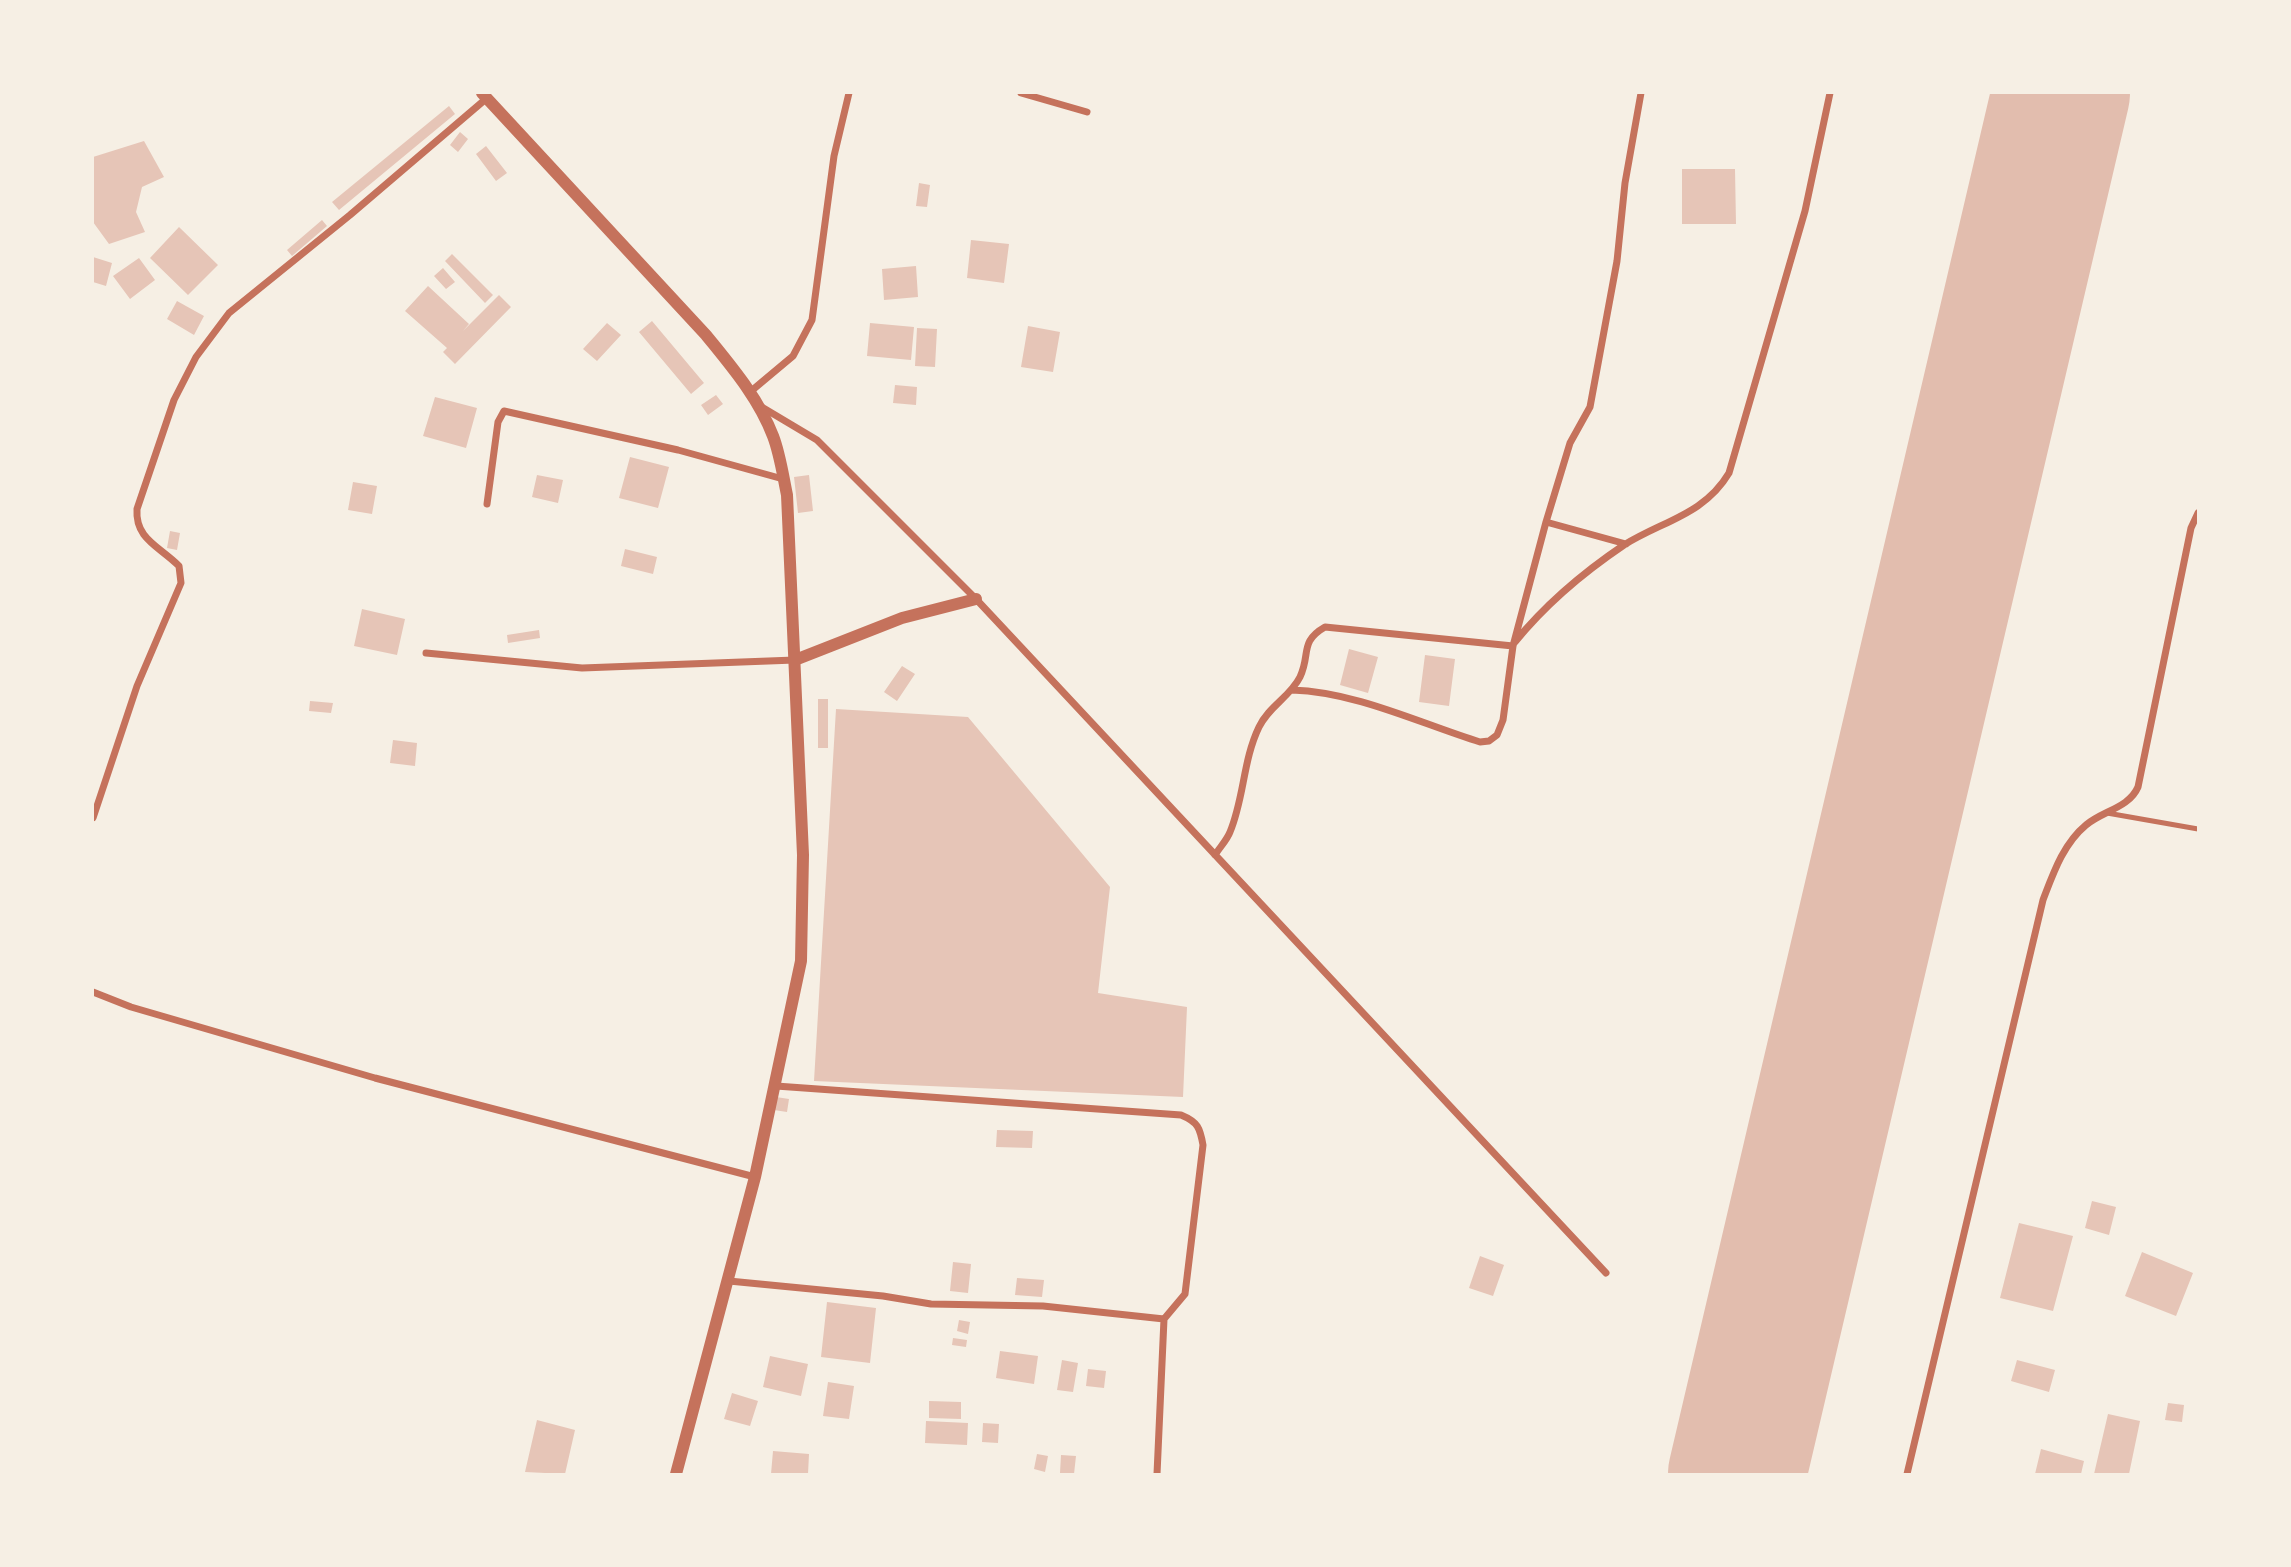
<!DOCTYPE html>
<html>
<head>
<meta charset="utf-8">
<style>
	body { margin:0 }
	#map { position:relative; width:2291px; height:1567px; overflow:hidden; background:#f6efe4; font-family:"Space Grotesk",sans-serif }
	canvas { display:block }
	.frame { position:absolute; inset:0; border:94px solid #f6efe4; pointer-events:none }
</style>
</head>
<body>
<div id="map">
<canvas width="2291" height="1567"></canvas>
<div class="frame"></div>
</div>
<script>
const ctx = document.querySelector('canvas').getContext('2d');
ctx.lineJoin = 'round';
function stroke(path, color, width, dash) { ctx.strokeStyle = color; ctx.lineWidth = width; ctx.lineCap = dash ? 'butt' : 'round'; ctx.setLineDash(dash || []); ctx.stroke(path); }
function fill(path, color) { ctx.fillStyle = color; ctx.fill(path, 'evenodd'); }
stroke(new Path2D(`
	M1737 1474 2061 93`), '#e2bdae', 138);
fill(new Path2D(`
	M449 106 455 114 339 210 332 202Z
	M460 132 468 139 458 152 450 145Z
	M144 141 164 177 142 187 136 212 145 232 109 244 93 222V157Z
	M486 146 507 173 496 181 476 154Z
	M1682 169H1735L1736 224H1682Z
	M919 183 930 185 927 207 916 206Z
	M322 220 327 226 292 256 287 250Z
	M179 227 218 265 188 295 150 258Z
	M971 240 1009 244 1004 283 967 278Z
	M452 254 493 295 485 303 445 261Z
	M93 257 112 263 106 286 93 282Z
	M139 258 155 280 130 299 113 276Z
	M916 266 918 297 884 300 882 269Z
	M443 268 455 282 446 289 434 276Z
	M428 286 469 324 463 331 499 295 511 307 455 364 443 352 447 348 405 311Z
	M177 301 204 316 194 335 167 319Z
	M652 321 704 383 691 394 639 332Z
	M607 323 621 335 597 361 583 349Z
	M870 323 914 327 911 360 867 356Z
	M1028 326 1060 332 1053 372 1021 367Z
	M917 328 937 329 935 367 915 366Z
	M895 385 917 387 916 405 893 403Z
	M716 395 723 404 708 415 701 405Z
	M435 397 477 408 466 448 423 436Z
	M630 457 669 467 658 508 619 498Z
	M537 475 563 480 558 503 532 497Z
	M809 475 813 511 798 513 794 477Z
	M353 482 377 486 372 514 348 510Z
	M170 531 180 533 177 550 167 548Z
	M625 549 657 557 653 574 621 566Z
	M362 609 405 619 397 655 354 646Z
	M539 630 540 638 508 643 507 635Z
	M1349 649 1378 657 1368 693 1340 685Z
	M1425 655 1455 659 1449 706 1419 702Z
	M902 666 915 674 897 701 884 692Z
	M818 699H828V748H818Z
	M310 701 333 703 331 713 309 711Z
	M836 709 968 717 1110 887 1098 993 1187 1007 1183 1097 814 1081Z
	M393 740 417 743 415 766 390 763Z
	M776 1097 789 1099 787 1112 774 1110Z
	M997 1130 1033 1131 1032 1148 996 1147Z
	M2092 1201 2116 1207 2109 1235 2085 1228Z
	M2019 1223 2073 1236 2053 1311 2000 1298Z
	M2142 1252 2193 1273 2176 1316 2125 1296Z
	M1480 1256 1504 1265 1493 1296 1469 1288Z
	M953 1262 971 1264 968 1293 950 1291Z
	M1017 1278 1044 1280 1042 1297 1015 1295Z
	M827 1302 876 1308 870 1363 821 1357Z
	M959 1320 970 1322 968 1334 957 1331Z
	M953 1338 967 1340 966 1347 952 1345Z
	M1000 1351 1038 1356 1034 1384 996 1378Z
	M770 1356 808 1364 801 1396 763 1387Z
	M1062 1360 1078 1363 1073 1392 1057 1390Z
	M2017 1360 2055 1370 2049 1392 2011 1381Z
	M1088 1369 1106 1371 1104 1388 1086 1386Z
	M828 1382 854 1386 849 1419 823 1416Z
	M732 1393 758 1401 750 1426 724 1419Z
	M929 1401 961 1402V1419L929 1418Z
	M2168 1403 2184 1405 2182 1422 2165 1420Z
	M2108 1414 2140 1421 2129 1474H2094Z
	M537 1420 575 1430 565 1474 525 1472Z
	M926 1421 968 1423 967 1445 925 1443Z
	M983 1423 999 1424 998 1443 982 1442Z
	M2041 1449 2084 1461 2081 1474H2035Z
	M773 1451 809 1454 808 1474H771Z
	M1037 1454 1048 1456 1045 1472 1034 1469Z
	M1061 1455 1076 1456 1074 1474 1060 1473Z`), '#e6c5b7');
stroke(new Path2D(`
	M2107 813 2198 829`), '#c5725c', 5);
stroke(new Path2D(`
	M1021 93 1087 112
	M750 392 793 356 812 320 834 156 849 93
	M760 406 817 440 976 599 1606 1273
	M487 504 498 422 504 411 678 450 783 479
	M1546 522 1626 544
	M1515 642C1545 605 1584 572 1624 545 1662 521 1704 515 1729 473L1805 211 1830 93
	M426 653 582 668 795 660
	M1292 690C1356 692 1419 723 1480 742L1489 741 1497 735 1503 720 1513 646 1546 522 1570 443 1590 407 1617 261 1625 183 1641 93
	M93 818 137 686 181 583 179 566C159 546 135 539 137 509L174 400 196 357 229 313 350 215 487 98
	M1215 855C1220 847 1227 840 1230 832 1244 799 1243 760 1259 727 1269 706 1290 697 1300 677 1311 654 1299 642 1325 627L1513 646
	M93 992 131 1007 375 1078 755 1177
	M776 1086 1181 1115C1198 1122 1200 1128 1203 1145L1185 1294 1164 1319 1157 1474
	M729 1281 883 1296 931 1304 1043 1306 1164 1319
	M1907 1474 2043 900C2053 874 2063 844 2086 825 2102 811 2129 808 2138 787L2191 528 2198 513`), '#c5725c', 7);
stroke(new Path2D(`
	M482 93 706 335C731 366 758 397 773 436 780 454 783 476 787 495L803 855 801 961 755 1177 676 1474
	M795 660 902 618 976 599`), '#c5725c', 12);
</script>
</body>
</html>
